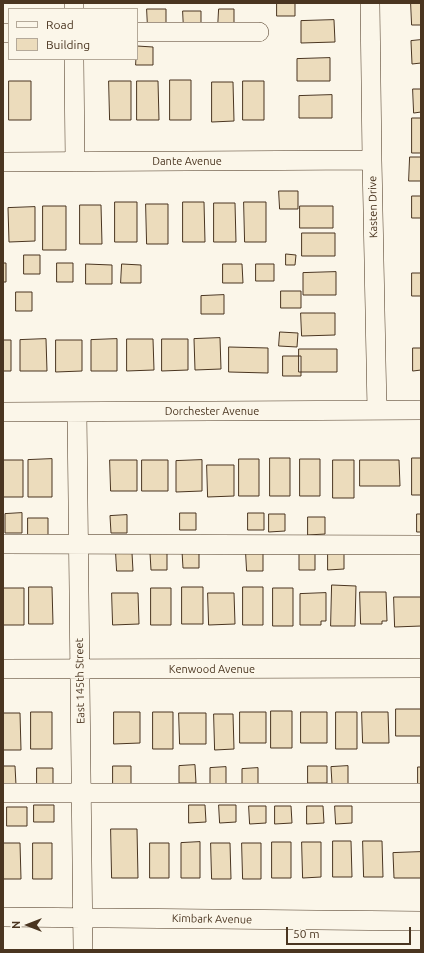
<!DOCTYPE html>
<html>
<head>
<meta charset="utf-8">
<style>
	body { margin:0 }
	#map { position:relative; width:424px; height:953px; overflow:hidden; background:#fbf6e9; font-family:Ubuntu,sans-serif }
	canvas { display:block }
	.frame { position:absolute; inset:0; border:4px solid #4a3520; pointer-events:none }
	.legend { position:absolute; left:8px; top:8px; width:130px; height:52px; box-sizing:border-box; background:#fbf6e9; border:1px solid #b4a999; margin:0; padding:5px 7px; list-style:none; font-size:12px; color:#4a3520 }
	.legend li { display:flex; align-items:center; gap:8px; height:20px }
	.legend b { width:20px; border:1px solid #b4a999 }
	.north { position:absolute; left:8px; top:905px; width:40px; height:40px; -webkit-text-stroke:3px #fbf6e9; paint-order:stroke; rotate:270deg; font-size:11px; font-weight:700; line-height:16px; text-align:center; color:#4a3520 }
	.north::after { content:''; display:block; margin:auto; width:14px; height:18px; background:#4a3520; clip-path:polygon(50% 0,100% 100%,50% 72%,0 100%) }
	.scale { position:absolute; left:286px; top:927px; width:125px; height:18px; box-sizing:border-box; border:2px solid #4a3520; border-top:0; padding-left:5px; font-size:12px; line-height:14px; white-space:nowrap; color:#4a3520; -webkit-text-stroke:3px #fbf6e9; paint-order:stroke }
</style>
</head>
<body>
<div id="map">
<canvas width="424" height="953"></canvas>
<div class="frame"></div>
<ul class="legend">
<li><b style="height:5px;background:#fbf6e9"></b>Road</li>
<li><b style="height:11px;background:#ecdcbc"></b>Building</li>
</ul>
<div class="north">N</div>
<div class="scale">50 m</div>
</div>
<script>
const ctx = document.querySelector('canvas').getContext('2d');
ctx.lineJoin = 'round';
function fill(path, color) { ctx.fillStyle = color; ctx.fill(path, 'evenodd'); }
function stroke(path, color, width, dash) { ctx.strokeStyle = color; ctx.lineWidth = width; ctx.lineCap = dash ? 'butt' : 'round'; ctx.setLineDash(dash || []); ctx.stroke(path); }
function label(font, color, halo, rows, align = 'center') {
  ctx.font = font + ' Ubuntu,sans-serif'; ctx.lineWidth = 3; ctx.setLineDash([]); ctx.textBaseline = 'middle'; ctx.strokeStyle = halo; ctx.fillStyle = color; for (const [text, x, y, turn = 0] of rows) {
    ctx.save(); ctx.translate(x, y); ctx.rotate((+turn || 0) * Math.PI / 180); ctx.textAlign = isNaN(turn) ? turn : align; if (halo) ctx.strokeText(text, 0, 0); ctx.fillText(text, 0, 0); ctx.restore();
  }
}
const building = new Path2D(`
	M277 3H295V16H277Z
	M411 3H421V25H412Z
	M147 9H166V29H148Z
	M219 9H234V28H218Z
	M183 11H201V31H184Z
	M334 20 335 42 301 43V21Z
	M421 40V63L412 64 411 41Z
	M137 46 153 47V65H136Z
	M330 58V81H297V59Z
	M170 80H191V120H170Z
	M9 81H31V120H9Z
	M109 81H131V120H110Z
	M137 81H158L159 120H137Z
	M243 81H264V120H243Z
	M212 82H233L234 121 212 122Z
	M413 89H421V112L414 113Z
	M332 95V118H299V96Z
	M412 118H421V153H412Z
	M410 157H421V181H409Z
	M279 191H298V209H280Z
	M412 196H421V218H412Z
	M115 202H137V242H115Z
	M183 202H204L205 242H183Z
	M244 202H266V242H245Z
	M214 203H235L236 242H214Z
	M146 204H168V244H147Z
	M80 205H101L102 244H80Z
	M43 206H66V250H43Z
	M300 206H333V228H300Z
	M35 207V241L9 242 8 208Z
	M302 233H335V256H302Z
	M286 254 296 255 295 265H286Z
	M24 255H40V274H24Z
	M3 263H6V282H3Z
	M57 263H73V282H57Z
	M86 264 112 265V284H86Z
	M122 264 141 265V283H121Z
	M223 264H242L243 283H223Z
	M256 264H274V281H256Z
	M336 272V295H303V273Z
	M412 273H421V296H412Z
	M281 291H301V308H281Z
	M16 292H32V311H16Z
	M224 295V314H201V296Z
	M301 313H335V335L302 336Z
	M280 332 298 333 297 347 279 346Z
	M220 338 221 369 195 370 194 339Z
	M46 339 47 371H20V340Z
	M117 339V371H91V340Z
	M127 339H153L154 370 127 371Z
	M162 339H188V370L162 371Z
	M3 340H11V371H3Z
	M56 340H82V371L56 372Z
	M229 347 268 348V373L229 372Z
	M413 348H421V370L413 371Z
	M299 349H337V372H299Z
	M283 356H301V376H283Z
	M270 458H290V496H270Z
	M412 458H421V495H412Z
	M52 459V497H28V460Z
	M239 459H259V496H239Z
	M300 459H320V496H300Z
	M3 460H23V497H3Z
	M110 460H137V491H111Z
	M142 460H168V491H142Z
	M202 460V491L176 492V461Z
	M333 460H354V498H333Z
	M360 460H399L400 486H360Z
	M207 465H234V496L208 497Z
	M22 513V533H5V514Z
	M180 513H196V530H180Z
	M248 513H264V530H248Z
	M269 514H285V531L269 532Z
	M417 514H421V532H417Z
	M127 515V533H111L110 516Z
	M308 517H325V534L308 535Z
	M28 518H48V536H28Z
	M199 550V568H183L182 551Z
	M167 552V570H151L150 553Z
	M315 552V570H299V553Z
	M328 552H344V569L328 570Z
	M116 553H132L133 571H117Z
	M246 553H263V571H247Z
	M332 585 356 586 355 626H331Z
	M29 587H52L53 624H29Z
	M182 587H203V624H182Z
	M243 587H263V625H243Z
	M3 588H24V625H3Z
	M151 588H171V625H151Z
	M273 588H293V626H273Z
	M360 592H386L387 621H382V624H361Z
	M112 593H138L139 624 113 625Z
	M208 593H234L235 624 209 625Z
	M326 593V621H321V625H300V594Z
	M394 597H421V626L395 627Z
	M396 709H421V736H396Z
	M271 711H292V748H271Z
	M31 712H52V749H31Z
	M114 712H140V743L114 744Z
	M153 712H173V749H153Z
	M240 712H266V743H240Z
	M301 712H327V743H301Z
	M336 712H357V749H336Z
	M362 712H388L389 743H363Z
	M3 713H20L21 750H3Z
	M179 713H206V744H180Z
	M214 714H233L234 749 215 750Z
	M195 765 196 783H179V766Z
	M3 766H15L16 785H3Z
	M113 766H131V786H113Z
	M308 766H327V783H308Z
	M348 766V784H332L331 767Z
	M226 767V785H210V768Z
	M418 767H421V785H418Z
	M37 768H53V787H37Z
	M258 768V786H242V769Z
	M34 805H54V822H34Z
	M189 805H205L206 822 189 823Z
	M219 805H236V822L220 823Z
	M249 806H266V823L250 824Z
	M275 806H291L292 823 275 824Z
	M307 806H323L324 823 307 824Z
	M335 806H352V823L336 824Z
	M7 807H27V826H7Z
	M111 829H137L138 878H112Z
	M333 841H351L352 877H333Z
	M363 841H382L383 877H364Z
	M200 842V878H181V843Z
	M272 842H291V878H272Z
	M302 842H321V877L303 878Z
	M3 843H20L21 879H3Z
	M33 843H52V879H33Z
	M150 843H169V878H150Z
	M211 843H230L231 879H212Z
	M242 843H261V879H243Z
	M421 852V878H394L393 853Z`);
fill(building, '#ecdcbc');
stroke(building, '#4a3520', 1);
const minor = new Path2D(`
	M74 3V9
	M370 3 372 160 377 410
	M137 32H259
	M3 33H9
	M74 59 75 162
	M3 162 372 160
	M3 412 421 410
	M77 412 83 950
	M3 544 421 545
	M3 669 421 668
	M3 793H421
	M3 917 421 921`);
stroke(minor, '#4a3520', 20);
stroke(minor, '#fbf6e9', 19);
label('11px', '#4a3520', '#fbf6e9', [
	["Dante Avenue",187,161],
	["Kasten Drive",373,207,-91],
	["Dorchester Avenue",212,411],
	["Kenwood Avenue",212,669],
	["East 145th Street",80,681,-91],
	["Kimbark Avenue",212,919,1]
]);
</script>
</body>
</html>
